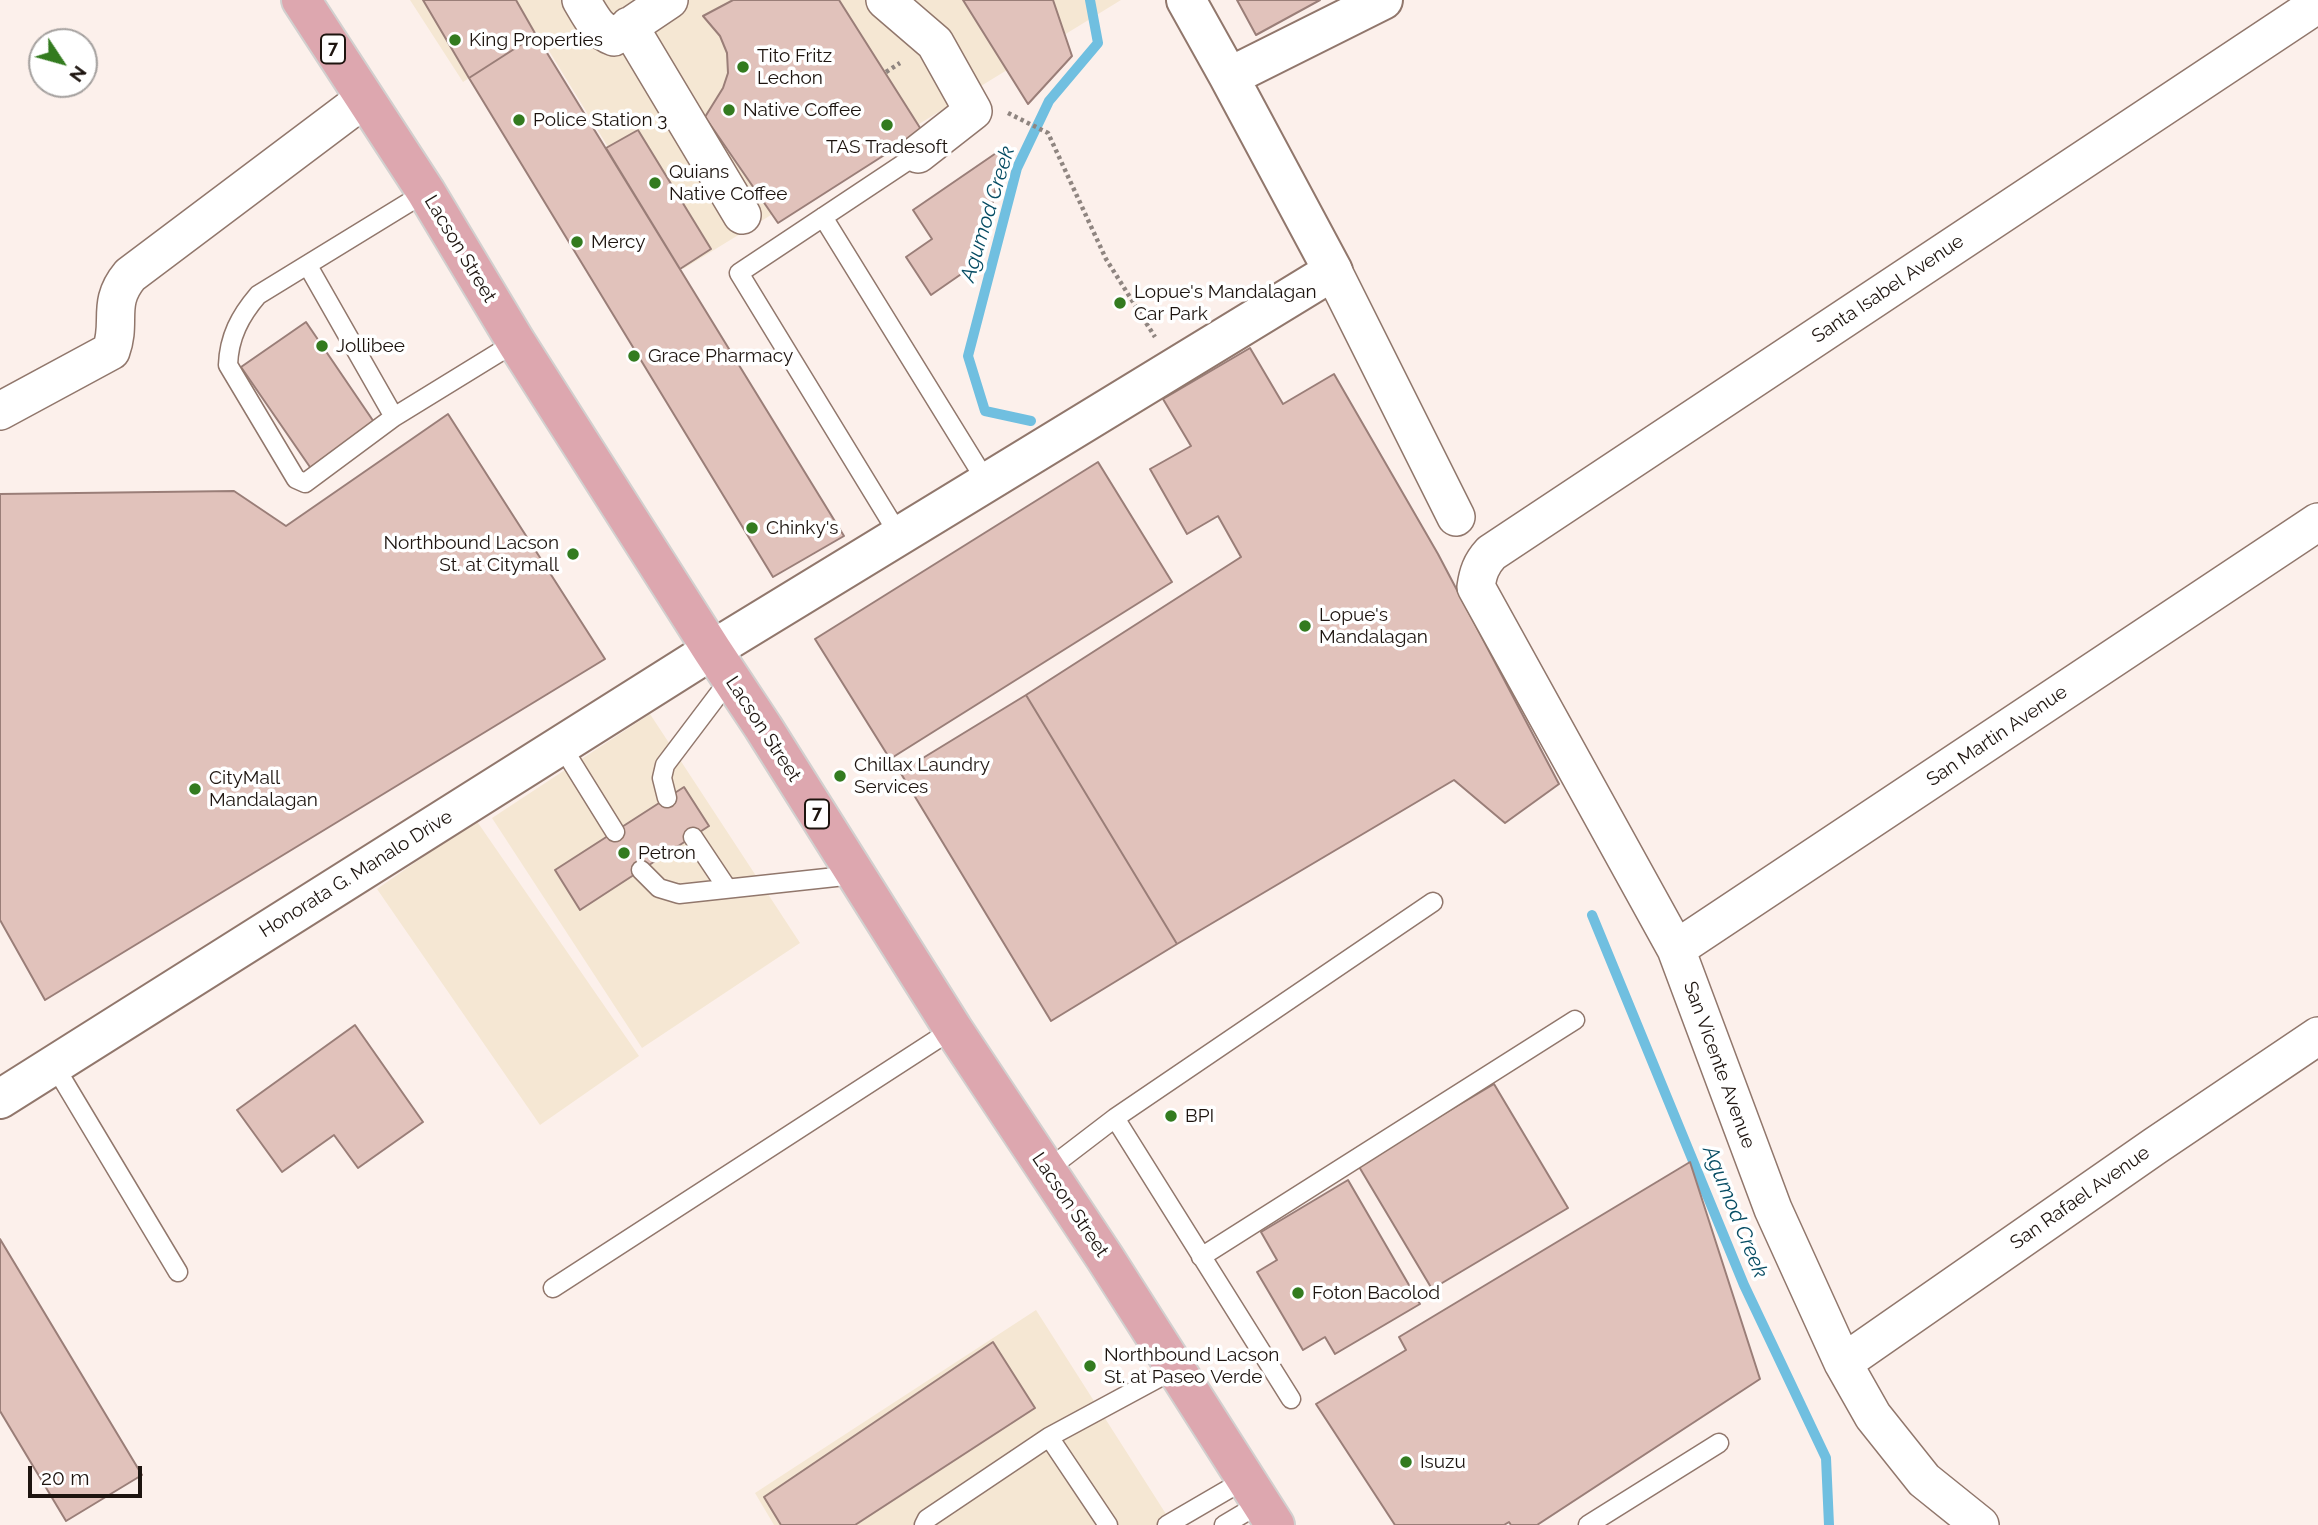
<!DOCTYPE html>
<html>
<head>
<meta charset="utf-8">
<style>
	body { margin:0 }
	#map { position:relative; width:2318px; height:1525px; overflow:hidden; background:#fcf0eb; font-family:Raleway,sans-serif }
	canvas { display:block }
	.north { position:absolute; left:28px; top:28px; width:70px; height:70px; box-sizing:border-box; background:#fff; border:2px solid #a5a19f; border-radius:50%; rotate:126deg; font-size:19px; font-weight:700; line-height:28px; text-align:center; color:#1d140f }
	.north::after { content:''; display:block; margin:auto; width:24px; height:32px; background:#337b1f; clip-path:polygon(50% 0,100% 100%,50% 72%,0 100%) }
	.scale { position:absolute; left:28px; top:1466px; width:114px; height:32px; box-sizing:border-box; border:4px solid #1d140f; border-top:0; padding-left:9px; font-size:21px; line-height:24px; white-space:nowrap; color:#1d140f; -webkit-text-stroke:5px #fff; paint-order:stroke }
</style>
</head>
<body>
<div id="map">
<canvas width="2318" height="1525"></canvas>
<div class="north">N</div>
<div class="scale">20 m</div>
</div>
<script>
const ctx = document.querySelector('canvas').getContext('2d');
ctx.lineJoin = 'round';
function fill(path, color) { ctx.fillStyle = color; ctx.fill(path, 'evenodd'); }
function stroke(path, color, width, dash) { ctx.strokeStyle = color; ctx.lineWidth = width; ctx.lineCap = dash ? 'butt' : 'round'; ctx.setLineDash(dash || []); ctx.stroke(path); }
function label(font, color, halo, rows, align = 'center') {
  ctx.font = font + ' Raleway,sans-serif'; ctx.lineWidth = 7; ctx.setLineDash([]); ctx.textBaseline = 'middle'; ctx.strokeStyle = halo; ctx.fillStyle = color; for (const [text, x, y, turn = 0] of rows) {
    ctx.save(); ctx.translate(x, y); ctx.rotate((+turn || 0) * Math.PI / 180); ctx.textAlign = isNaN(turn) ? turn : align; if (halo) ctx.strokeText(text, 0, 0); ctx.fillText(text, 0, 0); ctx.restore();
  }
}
fill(new Path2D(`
	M410 0H1121L683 269 538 33 463 82Z
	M650 714 800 943 642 1048 492 818Z
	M476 820 639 1056 540 1125 377 889Z
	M1036 1310 1173 1525H774L755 1493Z`), '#f5e7d3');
stroke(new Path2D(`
	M1031 421 985 411 968 356 1017 168 1049 101 1098 43 1090 0
	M1592 915 1744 1285 1826 1458 1829 1525`), '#70bfe0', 10);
const building = new Path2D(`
	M423 0H516L536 35 469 78Z
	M733 0H839L922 131 778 223 705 117 723 88 728 73 727 53 720 36 703 16Z
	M963 0H1053L1072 56 1028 104Z
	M1237 0H1320L1256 35Z
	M536 35 844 536 773 577 469 78Z
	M638 130 711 249 680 269 606 148Z
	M1002 149 983 259 931 295 906 257 932 239 913 210Z
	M306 322 376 425 312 470 241 367Z
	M1250 348 1283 404 1334 374 1438 554 1559 784 1505 823 1454 780 1177 944 1026 695 1241 557 1218 516 1187 534 1150 469 1191 446 1163 399Z
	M448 414 605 659 45 1000 0 920V494L234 491 286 526Z
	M1098 462 1172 582 890 759 815 639Z
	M1026 695 1177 944 1051 1021 900 772Z
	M684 787 709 826 580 910 555 870Z
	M355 1025 423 1122 358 1168 334 1135 282 1172 237 1110Z
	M1494 1084 1568 1208 1432 1289 1358 1165Z
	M1690 1162 1760 1379 1537 1525H1511L1509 1522 1504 1525H1395L1316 1404 1406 1350 1399 1337Z
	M1348 1180 1420 1304 1335 1354 1325 1337 1303 1350 1257 1272 1277 1260 1261 1232Z
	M0 1239 142 1475 66 1521 0 1411Z
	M993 1342 1035 1408 855 1525H781L764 1497Z`);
fill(building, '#e1c2bb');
stroke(building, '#9a7e78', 2);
const lane = new Path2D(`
	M426 192 258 295C240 316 229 337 228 365L296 479 305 483 394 417 516 342
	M823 217 986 481
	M308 266 394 417
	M899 535 739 273 918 154
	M561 745 615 832
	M667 798 662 778 665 765 730 679
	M693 837 727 888
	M641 870 659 888 679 894 854 875
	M54 1065 178 1272
	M1115 1118 1291 1399
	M1047 1170 1115 1118 1433 902
	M1201 1257 1575 1020
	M553 1288 953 1029
	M1049 1437 1108 1525
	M924 1525 927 1519 1049 1437 1175 1369
	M1167 1525 1246 1479
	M1224 1525 1261 1503
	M1588 1525 1719 1443`);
const street = new Path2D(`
	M581 0C590 15 597 31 614 37L669 0
	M885 0 935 43 973 111 918 154
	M629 26 742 215
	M1333 271 1456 517
	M0 411 111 351C122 321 106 304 130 275L364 99
	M1676 949 2318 522
	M1843 1363 2155 1146 2318 1036
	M1980 1525 1924 1480 1873 1416 1843 1363 1773 1209 1676 949 1476 587C1478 573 1481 564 1491 553L2318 4`);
const secondary = new Path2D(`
	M1186 0 1229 77 1383 0
	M0 1099 712 650 1333 271 1229 77`);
const primary = new Path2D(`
	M301 0 426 192 516 342 712 650 763 727 953 1029 1105 1258 1275 1525`);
stroke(lane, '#91776c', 21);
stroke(street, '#91776c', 40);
stroke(secondary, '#91776c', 42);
stroke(primary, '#d2d0cf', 42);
stroke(new Path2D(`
	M886 72 900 63
	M1008 113 1048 133 1106 259 1155 337`), '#8f8580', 4.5, [3.5, 3.5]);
stroke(lane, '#fff', 18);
stroke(street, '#fff', 37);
stroke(secondary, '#fff', 38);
stroke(primary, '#dda7af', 38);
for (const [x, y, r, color] of [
	[455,40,7,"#337b1f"],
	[743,67,7,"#337b1f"],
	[729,110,7,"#337b1f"],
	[519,120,7,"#337b1f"],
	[887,125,7,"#337b1f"],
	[655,183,7,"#337b1f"],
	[577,242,7,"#337b1f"],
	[1120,303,7,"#337b1f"],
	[322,346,7,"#337b1f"],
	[634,356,7,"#337b1f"],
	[752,528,7,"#337b1f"],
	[573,554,7,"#337b1f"],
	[1305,626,7,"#337b1f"],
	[840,776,7,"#337b1f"],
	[195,789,7,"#337b1f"],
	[624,853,7,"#337b1f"],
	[1171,1116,7,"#337b1f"],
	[1298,1293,7,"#337b1f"],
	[1090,1366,7,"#337b1f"],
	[1406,1462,7,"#337b1f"]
]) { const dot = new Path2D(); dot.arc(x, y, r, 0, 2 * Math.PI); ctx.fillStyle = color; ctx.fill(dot); stroke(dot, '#fff', 2.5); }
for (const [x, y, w] of [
	[333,49,24],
	[817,814,24]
]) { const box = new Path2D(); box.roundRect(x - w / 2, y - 14.5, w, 29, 5); ctx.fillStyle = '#fff'; ctx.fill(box); stroke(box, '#1d140f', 2); }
label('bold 18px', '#1d140f', null, [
	["7",333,49],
	["7",817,814]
]);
label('19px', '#1d140f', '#fff', [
	["King Properties",469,40],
	["Tito Fritz",757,56],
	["Lechon",757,78],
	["Native Coffee",743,110],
	["Police Station 3",533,120],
	["TAS Tradesoft",887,147,"center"],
	["Quians",669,172],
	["Native Coffee",669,194],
	["Mercy",591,242],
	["Lopue's Mandalagan",1134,292],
	["Car Park",1134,314],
	["Jollibee",336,346],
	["Grace Pharmacy",648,356],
	["Chinky's",766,528],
	["Northbound Lacson",559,543,"right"],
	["St. at Citymall",559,565,"right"],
	["Lopue's",1319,615],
	["Mandalagan",1319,637],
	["Chillax Laundry",854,765],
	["Services",854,787],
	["CityMall",209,778],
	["Mandalagan",209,800],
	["Petron",638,853],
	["BPI",1185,1116],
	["Foton Bacolod",1312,1293],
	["Northbound Lacson",1104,1355],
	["St. at Paseo Verde",1104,1377],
	["Isuzu",1420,1462]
], 'left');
label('19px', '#1d140f', '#fff', [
	["Lacson Street",460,249,59],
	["Santa Isabel Avenue",1888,289,-34],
	["Lacson Street",763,729,57],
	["San Martin Avenue",1997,736,-34],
	["Honorata G. Manalo Drive",356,874,-32],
	["San Vicente Avenue",1719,1065,70],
	["San Rafael Avenue",2080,1198,-35],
	["Lacson Street",1070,1205,56]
]);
label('italic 21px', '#064c63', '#fff', [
	["Agumod Creek",988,214,-73],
	["Agumod Creek",1735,1212,68]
]);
</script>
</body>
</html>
